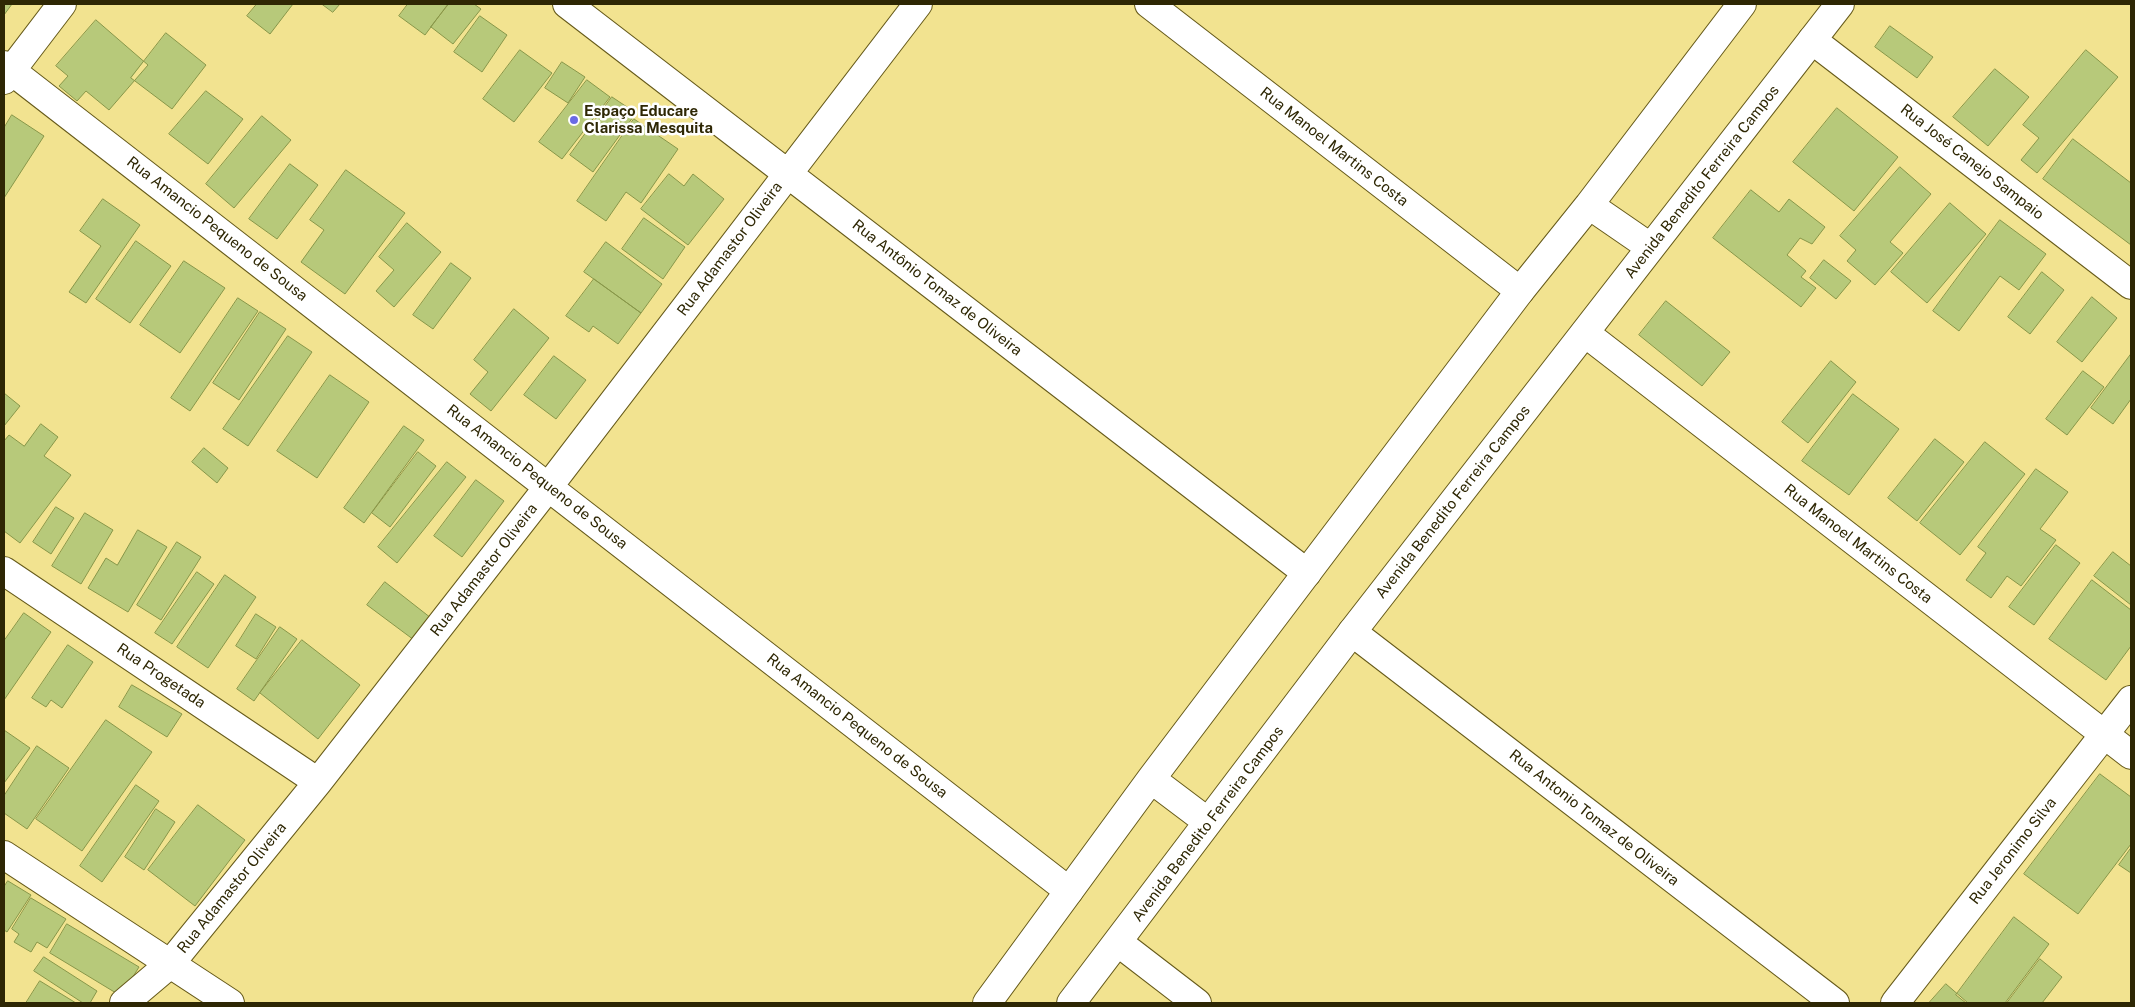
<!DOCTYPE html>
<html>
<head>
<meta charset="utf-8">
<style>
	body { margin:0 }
	#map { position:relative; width:2135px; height:1007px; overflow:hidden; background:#f2e390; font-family:"Public Sans",sans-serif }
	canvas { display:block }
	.frame { position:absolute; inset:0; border:5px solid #2e2704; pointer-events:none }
</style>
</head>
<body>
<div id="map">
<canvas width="2135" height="1007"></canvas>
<div class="frame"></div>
</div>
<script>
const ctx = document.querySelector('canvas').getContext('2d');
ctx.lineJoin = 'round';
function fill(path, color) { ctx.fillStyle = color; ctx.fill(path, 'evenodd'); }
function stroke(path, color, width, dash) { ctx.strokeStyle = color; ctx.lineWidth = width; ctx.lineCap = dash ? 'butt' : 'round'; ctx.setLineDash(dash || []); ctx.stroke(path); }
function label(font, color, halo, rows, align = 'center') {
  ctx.font = font + ' "Public Sans",sans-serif'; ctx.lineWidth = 5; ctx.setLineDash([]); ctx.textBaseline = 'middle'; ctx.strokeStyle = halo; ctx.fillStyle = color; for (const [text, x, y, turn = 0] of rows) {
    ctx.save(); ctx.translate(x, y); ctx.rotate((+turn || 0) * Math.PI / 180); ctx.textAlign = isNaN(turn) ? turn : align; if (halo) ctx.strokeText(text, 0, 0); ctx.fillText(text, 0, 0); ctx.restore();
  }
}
const building = new Path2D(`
	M4 4H12L4 15Z
	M257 4H293L270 34 247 16Z
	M322 4H340L333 12Z
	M408 4H448L425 35 399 16Z
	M449 4H474L481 9 453 44 431 27Z
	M480 16 507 35 482 72 454 52Z
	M96 20 148 65 109 110 86 91 77 101 59 86 68 76 56 66Z
	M1890 26 1933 57 1917 78 1875 47Z
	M166 33 206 65 172 109 131 78Z
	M520 50 552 73 514 122 483 99Z
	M2086 50 2118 77 2037 173 2021 160 2039 138 2023 125Z
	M562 62 585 77 568 103 545 88Z
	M1995 69 2029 97 1988 146 1953 117Z
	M587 80 610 97 562 159 539 142Z
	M206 91 243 119 208 164 169 134Z
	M612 97 636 113 593 172 570 155Z
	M1837 108 1898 157 1854 211 1793 162Z
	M12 115 44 136 4 198V128Z
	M262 116 291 140 234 208 206 184Z
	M634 119 678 149 641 203 626 192 606 221 577 201Z
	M2073 139 2131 183V245L2043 179Z
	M290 164 318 185 277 239 249 219Z
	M1900 167 1931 194 1890 242 1903 253 1875 285 1847 261 1856 250 1840 236Z
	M346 170 405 213 345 294 301 262 324 230 310 220Z
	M669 174 684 186 693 174 724 199 688 245 641 209Z
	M1751 190 1779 212 1789 199 1825 227 1812 244 1800 238 1787 255 1806 271 1801 277 1816 288 1801 307 1713 238Z
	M103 199 140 225 86 303 69 292 101 246 80 231Z
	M1950 203 1986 234 1927 303 1891 272Z
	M644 218 685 247 663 279 622 249Z
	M2000 220 2046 254 2019 290 2000 276 1959 331 1933 311Z
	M407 223 441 252 394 307 376 291 394 270 379 257Z
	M136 241 171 266 130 323 96 299Z
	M606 242 662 284 641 313 584 272Z
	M1824 260 1851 281 1836 299 1810 278Z
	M184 261 225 288 180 353 140 325Z
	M451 263 471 278 433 329 413 315Z
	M2042 272 2064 290 2030 334 2008 317Z
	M594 279 641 313 618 344 593 326 589 332 566 316Z
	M2092 297 2117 318 2082 362 2057 342Z
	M238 298 258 311 190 411 171 398Z
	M1666 301 1730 352 1702 386 1639 335Z
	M514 309 549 338 491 411 470 394 488 372 474 360Z
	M260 312 286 329 239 400 213 383Z
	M288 336 312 352 248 446 223 429Z
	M2131 354V399L2113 424 2091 408Z
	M554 356 586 380 556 419 524 395Z
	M1831 361 1856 382 1808 443 1782 422Z
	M2083 371 2104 387 2067 435 2046 419Z
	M330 375 369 402 317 478 277 451Z
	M4 393 20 406 4 426Z
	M1853 394 1899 429 1849 495 1802 461Z
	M41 424 58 437 44 456 71 475 20 543 4 531V441L9 435 24 446Z
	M404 426 424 440 364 523 344 508Z
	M1935 439 1964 462 1917 521 1888 498Z
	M1985 442 2025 474 1960 555 1920 523Z
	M204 448 228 468 217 483 192 462Z
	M418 452 436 466 390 527 372 513Z
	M447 462 466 477 397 563 378 547Z
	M2036 469 2068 492 2040 529 2056 540 2021 586 2007 576 1991 598 1966 580 1986 553 1978 547Z
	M476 480 504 501 462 557 434 536Z
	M56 507 74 518 51 554 33 542Z
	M85 513 113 530 81 584 52 566Z
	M138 530 167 547 128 612 88 588 106 558 117 565Z
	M177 542 201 557 161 620 137 605Z
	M2056 545 2080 563 2034 625 2009 607Z
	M2113 552 2131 566V605L2094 576Z
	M197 572 214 584 172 644 155 633Z
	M225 575 256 597 208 668 177 647Z
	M2092 580 2131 610V646L2106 680 2049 639Z
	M385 582 431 618 414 640 367 605Z
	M24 613 51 632 4 700V641Z
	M256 614 276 627 256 659 236 646Z
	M280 627 297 639 254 701 237 689Z
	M302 640 360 685 318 739 260 693Z
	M68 645 93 662 62 708 51 700 46 707 32 698Z
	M132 685 182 714 167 737 119 707Z
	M106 720 152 752 82 851 36 819Z
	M4 730 30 748 4 783Z
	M37 746 69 768 27 829 4 813V796Z
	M2100 774 2131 797V844L2078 914 2024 874Z
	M136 785 159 801 102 882 80 866Z
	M198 805 245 840 195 906 148 870Z
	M156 809 175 822 144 870 125 857Z
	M2131 848V873L2119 865Z
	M8 881 31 895 7 932 4 930V887Z
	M31 898 66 919 47 948 37 942 31 952 14 942 19 934 12 929Z
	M2014 917 2049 944 2005 1003H1966L1956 995Z
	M67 924 139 967 121 996 50 953Z
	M44 957 97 991 90 1003H83L34 971Z
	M2040 959 2062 977 2042 1003H2007Z
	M40 981 76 1003H26Z
	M1946 984 1968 1003H1929Z`);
fill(building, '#b7c97a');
stroke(building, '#879649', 1);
const street = new Path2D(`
	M567 4 1307 573
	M1149 4 1520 291
	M1812 40 2131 285
	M4 65 1069 891
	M4 80 62 4
	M1585 333 2131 755
	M4 571 318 782
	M1352 632 1835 1003
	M4 855 230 1003
	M1119 943 1197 1003
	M124 1003 170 964 318 782 549 486 918 4
	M1895 1003 2131 700`);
const secondary = new Path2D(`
	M1589 205 1650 247
	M1151 779 1208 822
	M987 1003 1151 779 1520 291 1589 205 1742 4
	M1071 1003 1352 632 1840 4`);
stroke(street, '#665a1a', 30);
stroke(secondary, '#665a1a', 30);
stroke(street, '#fff', 28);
stroke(secondary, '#fff', 28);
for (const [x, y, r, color] of [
	[574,120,5,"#6a6be5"]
]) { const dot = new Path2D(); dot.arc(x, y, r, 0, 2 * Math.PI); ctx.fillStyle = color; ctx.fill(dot); stroke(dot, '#fff', 2); }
label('bold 15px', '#2e2704', '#fff', [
	["Espaço Educare",584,111],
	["Clarissa Mesquita",584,128]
], 'left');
label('15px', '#2e2704', '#fff', [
	["Rua Manoel Martins Costa",1334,147,38],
	["Rua José Canejo Sampaio",1972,162,38],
	["Avenida Benedito Ferreira Campos",1702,182,-52],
	["Rua Amancio Pequeno de Sousa",217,229,38],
	["Rua Adamastor Oliveira",730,249,-53],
	["Rua Antônio Tomaz de Oliveira",937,288,38],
	["Rua Amancio Pequeno de Sousa",537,477,38],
	["Avenida Benedito Ferreira Campos",1453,502,-52],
	["Rua Manoel Martins Costa",1858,544,38],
	["Rua Adamastor Oliveira",484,570,-52],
	["Rua Progetada",161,676,34],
	["Rua Amancio Pequeno de Sousa",857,726,38],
	["Rua Antonio Tomaz de Oliveira",1594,818,38],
	["Avenida Benedito Ferreira Campos",1208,824,-53],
	["Rua Jeronimo Silva",2013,851,-52],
	["Rua Adamastor Oliveira",232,888,-51]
]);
</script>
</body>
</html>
